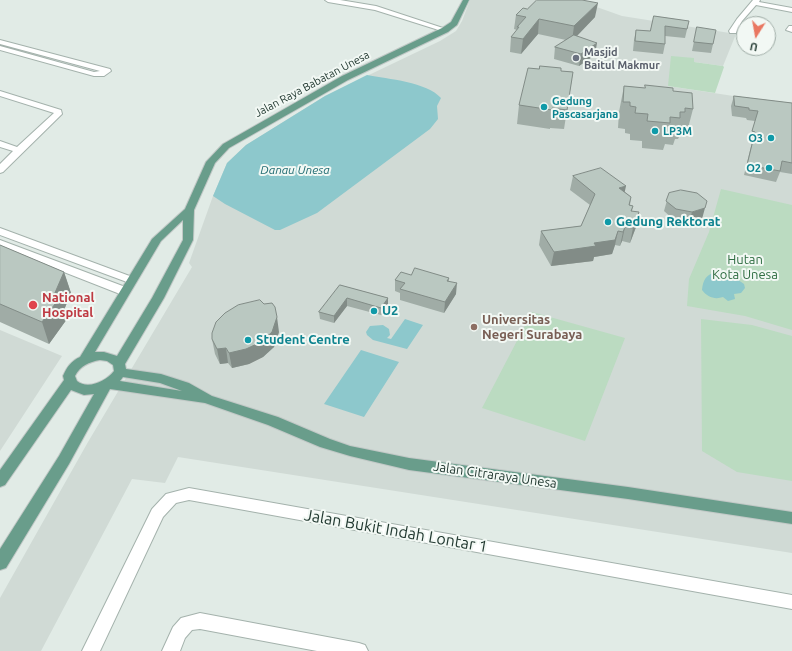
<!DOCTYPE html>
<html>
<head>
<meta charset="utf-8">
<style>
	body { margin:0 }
	#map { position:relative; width:792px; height:651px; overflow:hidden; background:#e1ebe6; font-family:Ubuntu,sans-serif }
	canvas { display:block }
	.north { position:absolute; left:736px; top:16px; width:40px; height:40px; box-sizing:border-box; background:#f2f8f4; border:1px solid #9faca6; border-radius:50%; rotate:191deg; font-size:11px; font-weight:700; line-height:16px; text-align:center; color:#233a32 }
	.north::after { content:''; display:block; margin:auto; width:14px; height:18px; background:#e97761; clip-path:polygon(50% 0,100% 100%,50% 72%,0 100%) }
</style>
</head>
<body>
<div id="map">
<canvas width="792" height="651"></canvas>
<div class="north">U</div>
</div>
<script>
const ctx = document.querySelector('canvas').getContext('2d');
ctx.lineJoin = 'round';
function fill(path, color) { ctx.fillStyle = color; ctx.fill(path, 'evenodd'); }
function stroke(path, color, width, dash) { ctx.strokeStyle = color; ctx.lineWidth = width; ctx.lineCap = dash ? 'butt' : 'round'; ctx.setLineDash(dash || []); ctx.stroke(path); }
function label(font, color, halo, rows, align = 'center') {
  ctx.font = font + ' Ubuntu,sans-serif'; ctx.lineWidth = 4; ctx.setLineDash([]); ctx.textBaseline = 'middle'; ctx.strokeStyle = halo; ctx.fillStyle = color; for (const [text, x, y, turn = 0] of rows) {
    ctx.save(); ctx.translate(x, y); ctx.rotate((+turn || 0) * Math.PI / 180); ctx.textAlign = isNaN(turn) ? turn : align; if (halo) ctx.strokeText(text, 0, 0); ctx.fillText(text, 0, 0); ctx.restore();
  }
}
fill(new Path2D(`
	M470 0H577L622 16 736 34 723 66 694 62V58L668 86 792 105V553L178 457 165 483 132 479 41 651H0V598L88 442 192 267 189 263 213 196 227 163 246 145 325 96 440 41 456 31 462 21Z
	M0 330 62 356 0 451Z`), '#d0dad5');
fill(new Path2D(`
	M671 56 694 58V62L723 66 724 67 715 93 668 86Z
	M721 189 792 205V330L745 316 687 306 689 279 709 232Z
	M532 312 625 338 585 441 482 408Z
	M701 319 752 325 792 336V481L737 472 702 451Z`), '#bbdbc1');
fill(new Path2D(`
	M367 75C388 79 427 82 441 98L437 106 438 119 430 129 317 213 280 230H275L225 204 213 196 227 163 246 145 325 96Z
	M717 272 731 275 744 284 745 288 741 293 734 294 735 299 728 301 723 297C715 300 707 297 702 290 703 280 706 274 717 272Z
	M405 319 423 325 407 349 373 340 367 335 366 332 370 326 383 325 389 329 390 335 387 338 391 339Z
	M361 350 399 362 364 417 324 404Z`), '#8dc8cc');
const minor = new Path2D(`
	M325 0H340L376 6 449 30 445 32 375 10 328 2Z
	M753 0H760L759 2 792 8V12L756 5 742 21 736 33H730L729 31 737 19Z
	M789 26H792V32L786 30Z
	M0 40 110 69 111 71 104 76H94L0 50V46L94 72 100 71 0 44Z
	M0 91 61 110 62 114 3 172 0 173V164L13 151 0 147V141L17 147 54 113 0 96Z
	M0 228 135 278 137 280 135 282H127L0 235Z
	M0 240 128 288 130 291 128 294H120L0 247Z
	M189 488 792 595V609L189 500 176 503 163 517 100 651H82L152 509 166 494Z
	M200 613 359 643 365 645 368 651H317L200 629 192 630 185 638 180 651H162L173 627 181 618Z`);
const major = new Path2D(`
	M463 0H469L457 25 448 32 348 80 229 148 215 163 194 210 193 240 164 298 125 364 126 369 161 374 189 383 212 396 278 417 330 439 350 446 409 458 628 487 792 512V524L628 499 409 470 350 456 320 447 268 425 205 403 110 389 69 464 6 568 0 570V549L59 456 94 394 84 395 71 390 5 485 0 487V470L64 380 63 376C67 367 71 361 80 357L152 239 185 209 206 162 223 144 342 76 442 28 451 22ZM183 220V240L152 298 117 356 104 352H95L161 241ZM100 360 107 361 113 365 114 371C106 381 88 390 77 381L75 376C80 366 89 362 100 360ZM123 377 160 383 182 391 120 381Z`);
stroke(minor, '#a4b2ac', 2);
stroke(major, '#c1c8c6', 2);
fill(minor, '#fff');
fill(major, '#699d8b');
fill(new Path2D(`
	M516 15 595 17 577 36 595 55 579 66 554 59 555 47 566 40 538 34 521 54 510 52 511 37 517 31V30L514 29Z
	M654 16 689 21 685 38 665 36V44L663 54 633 51 634 40 636 30 650 31Z
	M697 27 713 44 711 53 692 51Z
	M561 71 573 72 564 129 550 128V129L517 124 519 105Z
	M645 85 673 91 693 109 686 136 680 135 678 139H675L673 145 665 144 663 150 642 148V141L630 140V134L625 133V129L618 128 619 112 624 86 645 88Z
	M734 96 792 103V174L780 172 776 182 744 175 752 142 749 141 755 121 747 120 746 118 732 116 731 106Z
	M573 176 625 192 631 197 630 205 633 206 632 211 636 227 630 243 622 241 620 246 615 245 612 254 594 257 593 261 551 266 539 245 541 231 581 226 590 205 570 190Z
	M669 193 702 219 689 223 673 219 664 211Z
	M0 245 64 272 71 293 64 310 67 319 49 344 0 322Z
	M411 275 449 278V281L456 294 444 313 400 300V293L395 291V280Z
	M340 285 388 298V306L381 315 347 306 334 323 320 319 319 312Z
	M279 332 274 347 263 357 249 364 232 368 228 363 220 364 215 354 212 339Z`), '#a0aca6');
fill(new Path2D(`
	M598 3 595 17 572 41 574 26Z
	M539 19 538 34 521 54 523 39Z
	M597 43 595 55 579 66 581 54Z
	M626 186 623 200 619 188Z
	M705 208 702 219 689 223 692 212Z
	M639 212 636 227 630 243 633 228Z
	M625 227 622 241 620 246 623 232Z
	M618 231 615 245 612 254 594 257 593 261 551 266 554 252Z
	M64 272 71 293 64 310 67 319 49 344 42 322Z
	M457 283 456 294 444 313 445 302Z
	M347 298V306L334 323V316Z
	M388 298V306L381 315V308Z
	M277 317 279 332 274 347 263 357 249 364 232 368 229 353Z
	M226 348 228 363 220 364 217 349Z`), '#828c87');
const building = new Path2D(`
	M537 0H582L598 3 574 26 539 19 523 39 511 37 519 27H517L526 17 516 15 523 8 527 9Z
	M654 16 689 21 687 29 665 26V44L635 41 636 30 650 31Z
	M697 27 716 30 713 44 694 42Z
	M574 35 597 43 581 54 555 47Z
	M540 66 561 68V71L573 72 567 110 552 108V110L519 105 528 68 539 69Z
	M645 85 673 88V91L692 93 693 109 685 108V112H680V118L670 117V123L647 121 648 114 635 113 636 107 630 106V102H623L624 86 645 88Z
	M734 96 792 103V163L782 161 780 171 747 165 755 132 752 131 758 111 749 110V108L735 106Z
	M601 168 626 186 619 188 631 197 629 205 633 206 631 211 639 212 633 228 625 227 623 232 618 231 615 240 594 243 596 246 554 252 541 231 581 226 595 194 573 176Z
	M681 190 697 193 707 201 705 208 692 212 676 209 666 201 669 193Z
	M0 245 64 272 54 295 60 297 42 322 0 304Z
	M415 268 449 278 447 281 457 283 445 302 400 289 405 283 395 280 401 272 411 275Z
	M340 285 388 298 381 308 347 298 334 316 319 312Z
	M260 300 264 304 272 303 275 307 277 317 272 332 261 342 246 349 229 353 226 348 217 349 212 339V333L216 322 225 313 238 305Z`);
fill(building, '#bac8c1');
stroke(building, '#828c87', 1);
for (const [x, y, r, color] of [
	[576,58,4,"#6b7280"],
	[544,107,4,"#0f9aa8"],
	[655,131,4,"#0f9aa8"],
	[771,138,4,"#0f9aa8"],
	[769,168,4,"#0f9aa8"],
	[608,222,4,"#0f9aa8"],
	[33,305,5,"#e0444e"],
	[374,311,4,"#0f9aa8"],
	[474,327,4,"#8d6e63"],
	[248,340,4,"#0f9aa8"]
]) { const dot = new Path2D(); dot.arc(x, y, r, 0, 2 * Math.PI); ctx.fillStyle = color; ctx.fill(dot); stroke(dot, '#f2f8f4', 1.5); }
label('bold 11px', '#5b616d', '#f2f8f4', [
	["Masjid",584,52],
	["Baitul Makmur",584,65]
], 'left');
label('11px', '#233a32', '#f2f8f4', [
	["Jalan Raya Babatan Unesa",312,84,-28]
]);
label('bold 11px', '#0d838f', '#f2f8f4', [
	["Gedung",552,101],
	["Pascasarjana",552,114],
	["LP3M",663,131],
	["O3",763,138,"right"],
	["O2",761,168,"right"]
], 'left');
label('italic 12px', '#216c72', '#f2f8f4', [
	["Danau Unesa",295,170]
]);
label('bold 13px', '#0d838f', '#f2f8f4', [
	["Gedung Rektorat",616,222],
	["U2",382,311],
	["Student Centre",256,340]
], 'left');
label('13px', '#306e43', '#f2f8f4', [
	["Hutan",745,260],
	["Kota Unesa",745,275]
]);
label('bold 13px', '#be3a42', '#f2f8f4', [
	["National",42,298],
	["Hospital",42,313]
], 'left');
label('bold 13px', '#785e54', '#f2f8f4', [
	["Universitas",482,320],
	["Negeri Surabaya",482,335]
], 'left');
label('13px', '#233a32', '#f2f8f4', [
	["Jalan Citraraya Unesa",495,475,8]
]);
label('16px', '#233a32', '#f2f8f4', [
	["Jalan Bukit Indah Lontar 1",396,531,10]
]);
</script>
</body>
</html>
